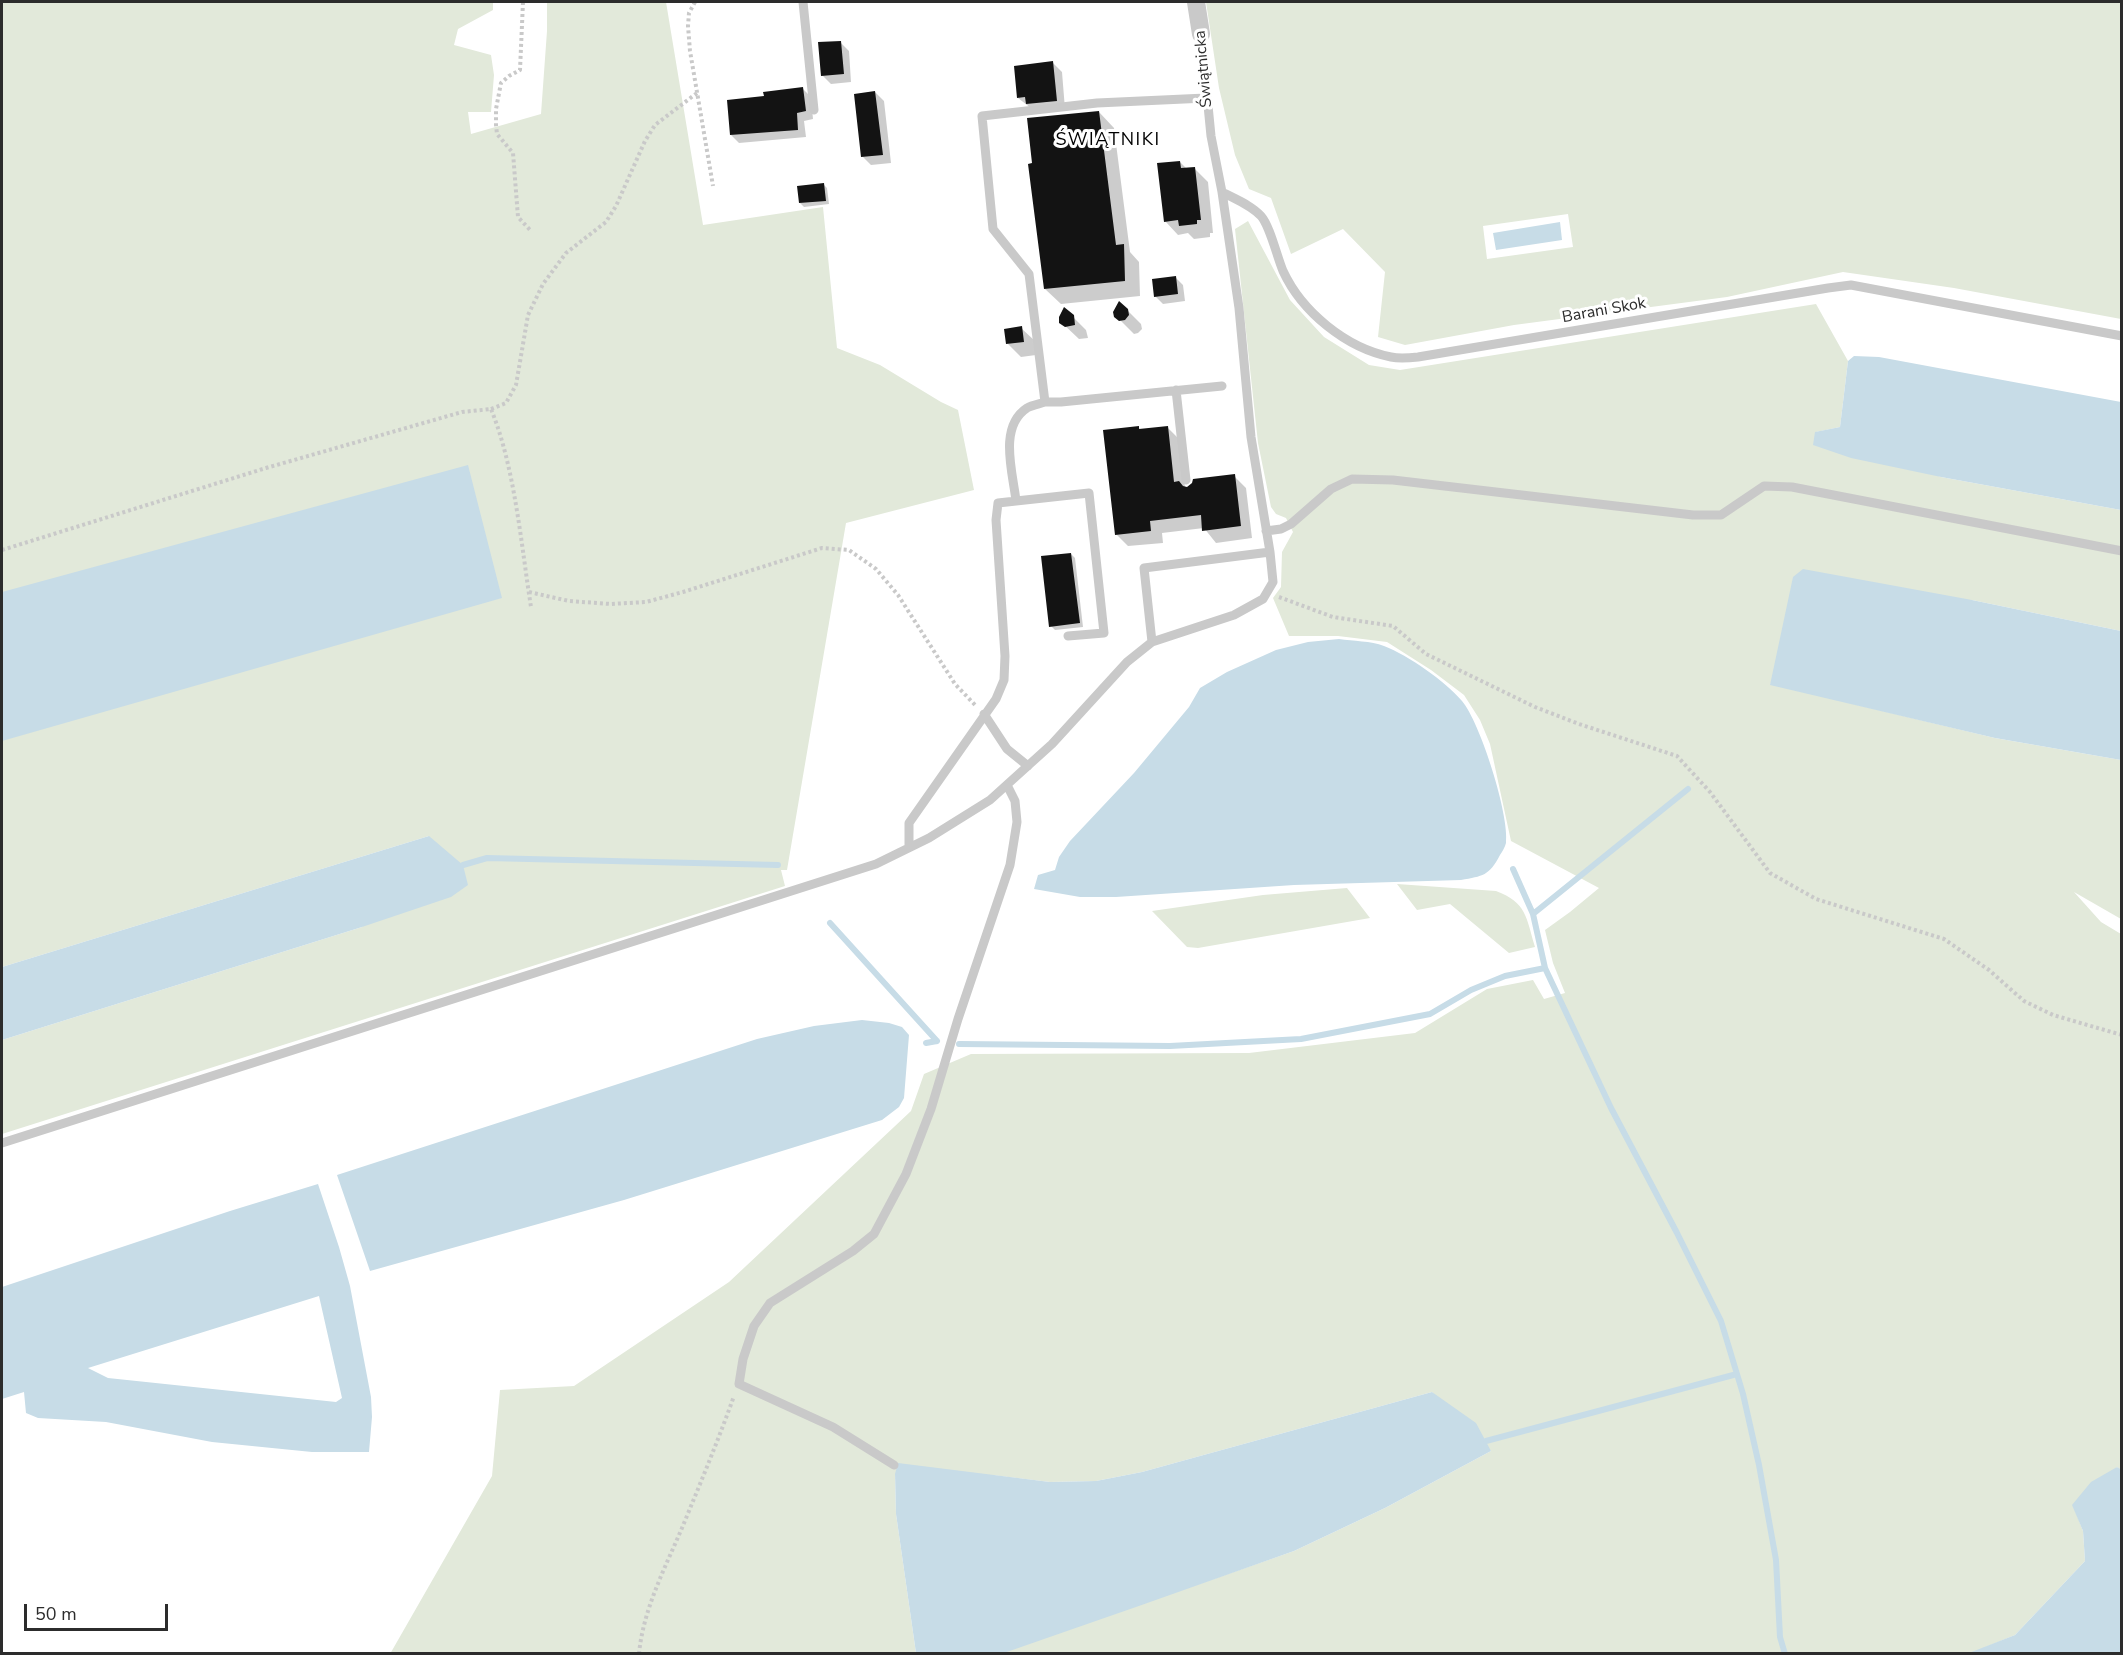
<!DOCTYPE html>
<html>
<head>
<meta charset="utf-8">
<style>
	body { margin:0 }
	#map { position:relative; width:2123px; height:1655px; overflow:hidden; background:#fff; font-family:"Nunito Sans",sans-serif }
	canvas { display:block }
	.frame { position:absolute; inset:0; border:3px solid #2c2c2c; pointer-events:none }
	.scale { position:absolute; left:24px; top:1604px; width:144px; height:27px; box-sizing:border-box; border:3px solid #2c2c2c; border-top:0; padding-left:8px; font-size:18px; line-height:21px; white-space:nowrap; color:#2c2c2c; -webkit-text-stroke:4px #fff; paint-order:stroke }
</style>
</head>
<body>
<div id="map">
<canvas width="2123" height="1655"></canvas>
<div class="frame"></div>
<div class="scale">50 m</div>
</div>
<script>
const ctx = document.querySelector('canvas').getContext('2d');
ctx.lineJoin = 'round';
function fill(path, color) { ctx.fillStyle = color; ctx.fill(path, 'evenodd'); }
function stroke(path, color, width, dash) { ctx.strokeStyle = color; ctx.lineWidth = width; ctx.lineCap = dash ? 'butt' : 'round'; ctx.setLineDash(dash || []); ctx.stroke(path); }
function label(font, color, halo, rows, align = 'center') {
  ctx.font = font + ' "Nunito Sans",sans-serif'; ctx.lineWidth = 6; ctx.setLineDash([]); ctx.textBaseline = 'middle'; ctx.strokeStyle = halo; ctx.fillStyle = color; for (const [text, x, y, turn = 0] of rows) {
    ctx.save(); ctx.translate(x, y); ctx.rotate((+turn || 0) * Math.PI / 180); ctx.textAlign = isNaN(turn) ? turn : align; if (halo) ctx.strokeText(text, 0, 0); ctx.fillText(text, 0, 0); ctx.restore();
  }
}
fill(new Path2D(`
	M2 2H493V10L458 29 454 45 491 55 494 75 491 112H468L471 134 541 114 547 31V2H666L703 225 823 207 837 348 880 365 941 402 958 410 974 490 846 523 787 870H781L785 886 2 1134V1040L362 927 429 836 2 967Z
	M1206 2H2121V319L1954 288 1843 272 1727 297 1514 325 1405 345 1378 337 1385 272 1343 229 1291 254 1271 198 1249 189 1235 155 1219 88ZM1568 214 1573 247 1487 259 1483 226Z
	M1248 221 1290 300 1324 337 1369 365 1400 370 1816 304 1848 361 1840 427 1816 432 1941 477 2121 510V631L1972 600 1770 684 1995 738 2121 760V919L2074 892 2101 922 2121 934V1470L2117 1467 2073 1505 2083 1531 2085 1561 2015 1635 1969 1654 1001 1653 1294 1551 1385 1508 1491 1451 1432 1392 1142 1472 1096 1481 1050 1482 992 1475 895 1474 896 1514 916 1653 390 1654 492 1476 500 1390 574 1386 729 1282 911 1111 924 1074 971 1054 1249 1053 1415 1033 1487 989 1533 980 1544 999 1565 993 1553 963 1545 930 1570 912 1599 888 1511 841 1490 744 1480 720 1464 695 1431 670 1387 642 1338 636H1289L1273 598 1281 587 1282 552 1293 532 1286 518 1276 514 1271 507 1258 443 1235 229Z
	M1397 884 1496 891C1527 903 1526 917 1535 947L1509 953 1450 904 1417 910Z
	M1347 888 1370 918 1198 948 1187 947 1152 911 1263 895Z`), '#e2e9da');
fill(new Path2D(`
	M1560 222 1562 240 1496 250 1493 233Z
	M1854 356 1879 357 2121 402V510L1941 477 1851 458 1813 445 1815 432 1840 427 1848 361Z
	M468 465 502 598 2 741V592Z
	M1803 569 1972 600 2121 631V760L1995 738 1770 685 1793 577Z
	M1339 639C1353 641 1371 641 1384 646 1409 656 1444 680 1462 701 1480 722 1510 816 1506 843 1505 847 1502 852 1500 855 1489 876 1483 876 1461 880L1294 885 1116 897H1080L1034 889 1038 875 1055 870 1059 857 1070 841 1134 773 1189 707 1200 688 1227 672 1276 650 1308 642Z
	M429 836 463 865 468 885 451 897 362 927 2 1040V967Z
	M862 1020 889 1023 902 1027 909 1035 904 1098 899 1107 882 1120 624 1200 370 1271 337 1175 757 1039 814 1026Z
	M318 1184 339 1247 350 1286 371 1397 372 1417 369 1452H312L212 1442 106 1422 38 1418 26 1413 24 1392 2 1399V1287L230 1211ZM319 1296 342 1398 336 1402 108 1378 88 1368Z
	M1432 1392 1476 1423 1491 1451 1385 1508 1294 1551 1136 1607 1001 1654 916 1653 896 1514 895 1474 898 1463 1050 1482 1096 1481 1142 1472Z
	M2117 1467 2122 1470 2121 1653H1969L2015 1635 2085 1561 2083 1531 2072 1505 2091 1482Z`), '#c7dce7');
fill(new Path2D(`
	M840 42 849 51 851 82 831 84 822 75Z
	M1053 63 1062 72 1065 109 1036 112 1018 98Z
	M803 89 811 97 813 119 804 121 806 137 739 143 731 135Z
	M875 92 884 101 891 163 871 165 862 156Z
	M1099 112 1114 128 1130 252 1139 262 1140 296 1061 304 1045 289Z
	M1180 162 1187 169 1194 168 1208 182 1213 233H1210V237L1194 239 1188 233 1178 235 1165 221Z
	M823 184 827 188 829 204 804 207 800 203Z
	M1176 278 1183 285 1185 301 1163 304 1155 296Z
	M1120 303 1141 324 1142 329 1138 333 1134 334 1116 316Z
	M1072 316 1086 330 1088 338 1079 339 1061 322Z
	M1021 328 1035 341 1036 355 1021 357 1008 344Z
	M1138 427 1142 431 1168 428 1180 440 1185 488 1234 476 1246 488 1252 538 1216 543 1204 528 1162 533 1163 543 1128 546 1116 534Z
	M1071 554 1075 558 1083 627 1055 630 1051 626Z`), '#0003');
stroke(new Path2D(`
	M463 865 487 858 778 865
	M1513 869 1533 914 1545 968 1611 1108 1677 1233 1721 1321 1743 1394 1759 1465 1776 1560 1780 1637 1785 1654
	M1533 914 1688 789
	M830 923 937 1041
	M926 1043 937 1041
	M959 1044 1170 1046 1301 1039 1430 1014 1471 990 1505 976 1545 968
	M1486 1441 1737 1374`), '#c7dce7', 6);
fill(new Path2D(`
	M841 41 844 74 821 76 818 42Z
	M1053 61 1057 101 1026 104 1025 97 1017 98 1014 66Z
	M803 87 806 111 797 113 798 130 730 135 727 100 764 96 763 92Z
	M875 91 883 155 861 157 854 94Z
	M1099 111 1116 245 1124 244 1125 281 1044 289 1028 164 1032 163 1027 118Z
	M1180 161 1181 168 1195 167 1201 220H1197V224L1179 226 1178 220 1164 222 1157 163Z
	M824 183 826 201 799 203 797 186Z
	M1176 276 1178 294 1154 297 1152 279Z
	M1119 301 1128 309 1129 315 1125 320 1119 321 1114 317 1113 312Z
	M1064 307 1074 315 1075 325 1065 327 1059 323V317Z
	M1022 326 1024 342 1006 344 1004 329Z
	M1139 426V429L1168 426 1174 482 1179 481 1183 486 1187 487 1192 483 1193 479 1235 474 1241 526 1202 531 1201 515 1150 521 1151 531 1115 535 1103 430Z
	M1071 553 1080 623 1049 627 1041 556Z`), '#131313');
stroke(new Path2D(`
	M523 2 520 70 509 76 501 83 496 109V125L497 134 513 153 518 217 531 231
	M695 2 689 13 688 26 690 51 713 186
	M491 409 506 403 516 385 528 315 543 284 566 253 606 222 616 206 645 141 655 125 697 93
	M2 550 266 468 462 412 491 409C515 468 521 544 531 607
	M529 592 569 601 611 604 646 602 683 592 822 548 849 550 876 569 898 595 955 684 976 706
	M1279 597 1333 617 1393 626 1426 654 1535 707 1579 724 1677 756 1710 792 1770 873 1816 899 1944 939 1989 970 2024 1001 2053 1015 2122 1035
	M639 1654C643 1610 665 1568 682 1528 700 1484 718 1441 734 1396`), '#c9c9c9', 4, [3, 3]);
stroke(new Path2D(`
	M803 2 814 110
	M1201 34 1211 136 1222 192C1235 199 1251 205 1261 216 1270 226 1277 257 1283 271 1302 312 1346 348 1391 357 1400 359 1409 358 1418 357L1828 288 1851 285 2122 336
	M1176 390 1186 480
	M1045 402H1061L1222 386
	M1266 531 1281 529 1291 524 1331 489 1352 479 1393 480 1693 515H1721L1764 486 1792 487 2122 551
	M1068 636 1104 633 1089 493 1016 501C1013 473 998 427 1027 408 1032 405 1039 404 1045 402L1029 274 993 229 982 116 1097 103 1206 98
	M1152 642 1144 568 1270 552
	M984 714 1007 749 1028 766
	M909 847V823L996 699 1004 680 1005 656 996 520 998 503 1016 501
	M2 1143 876 864 929 838 990 800 1052 744 1127 662 1152 642 1234 615 1263 599 1273 582 1270 552 1251 437 1239 308 1222 192
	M894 1465 833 1427 739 1384 743 1359 754 1326 770 1303 853 1251 874 1234 906 1174 931 1109 958 1019 1010 865 1017 822 1015 801 1007 785`), '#c9c9c9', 9);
stroke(new Path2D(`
	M1196 2 1201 34`), '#c9c9c9', 18);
label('16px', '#2c2c2c', '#fff', [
	["Świątnicka",1204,69,-95],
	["Barani Skok",1604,311,-10]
]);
ctx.letterSpacing = '1.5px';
label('18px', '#000', '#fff', [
	["ŚWIĄTNIKI",1108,141]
]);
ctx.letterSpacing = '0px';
</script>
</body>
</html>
